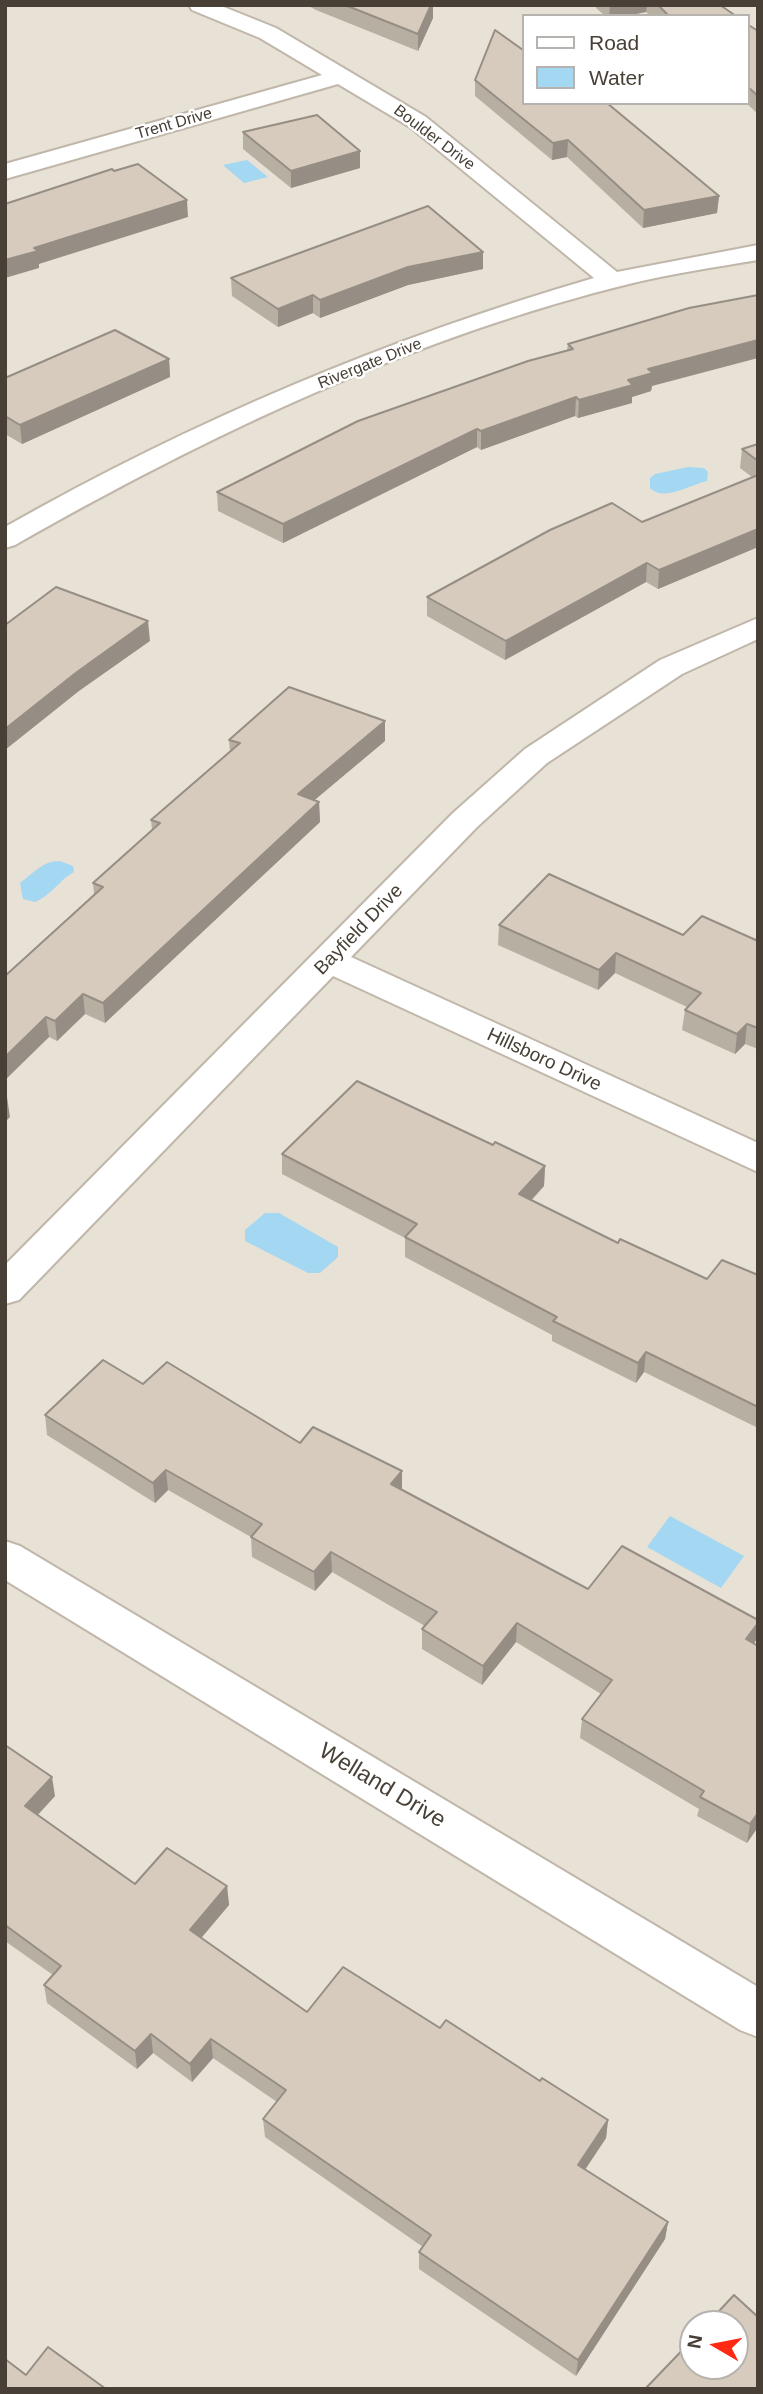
<!DOCTYPE html>
<html>
<head>
<meta charset="utf-8">
<style>
	body { margin:0 }
	#map { position:relative; width:763px; height:2394px; overflow:hidden; background:#f4f0e8; font-family:Helvetica,sans-serif }
	canvas { display:block }
	.frame { position:absolute; inset:0; border:7px solid #484036; pointer-events:none }
	.legend { position:absolute; left:522px; top:14px; width:228px; height:91px; box-sizing:border-box; background:#fff; border:2px solid #b6b3af; margin:0; padding:9px 12px; list-style:none; font-size:21px; color:#484036 }
	.legend li { display:flex; align-items:center; gap:14px; height:35px }
	.legend b { width:35px; border:2px solid #b6b3af }
	.north { position:absolute; left:679px; top:2310px; width:70px; height:70px; box-sizing:border-box; background:#fff; border:2px solid #b6b3af; border-radius:50%; rotate:280deg; font-size:19px; font-weight:700; line-height:28px; text-align:center; color:#484036 }
	.north::after { content:''; display:block; margin:auto; width:24px; height:32px; background:#ff2914; clip-path:polygon(50% 0,100% 100%,50% 72%,0 100%) }
</style>
</head>
<body>
<div id="map">
<canvas width="763" height="2394"></canvas>
<div class="frame"></div>
<ul class="legend">
<li><b style="height:9px;background:#fff"></b>Road</li>
<li><b style="height:19px;background:#a3d7f2"></b>Water</li>
</ul>
<div class="north">N</div>
</div>
<script>
const ctx = document.querySelector('canvas').getContext('2d');
ctx.lineJoin = 'round';
function fill(path, color) { ctx.fillStyle = color; ctx.fill(path, 'evenodd'); }
function stroke(path, color, width, dash) { ctx.strokeStyle = color; ctx.lineWidth = width; ctx.lineCap = dash ? 'butt' : 'round'; ctx.setLineDash(dash || []); ctx.stroke(path); }
function label(font, color, halo, rows, align = 'center') {
  ctx.font = font + ' Helvetica,sans-serif'; ctx.lineWidth = 5; ctx.setLineDash([]); ctx.textBaseline = 'middle'; ctx.strokeStyle = halo; ctx.fillStyle = color; for (const [text, x, y, turn = 0] of rows) {
    ctx.save(); ctx.translate(x, y); ctx.rotate((+turn || 0) * Math.PI / 180); ctx.textAlign = isNaN(turn) ? turn : align; if (halo) ctx.strokeText(text, 0, 0); ctx.fillText(text, 0, 0); ctx.restore();
  }
}
fill(new Path2D(`
	M5 5H758V2389H5ZM523 16H747V103H523ZM693 2324H735V2366H693Z`), '#e8e1d6');
fill(new Path2D(`
	M247 160 268 177 244 183 223 165Z
	M688 467 704 468 708 472 707 481C689 485 664 502 650 488V478L655 474Z
	M60 861 73 866 74 872C59 880 52 895 35 902L23 899 20 883C34 873 42 861 60 861Z
	M265 1213H279L338 1247V1257L320 1273H308L245 1241V1230Z
	M670 1516 744 1556 721 1588 647 1547Z`), '#a3d7f2');
const street = new Path2D(`
	M189 5H219L276 28 426 117 617 272 758 245V260C716 267 674 273 633 283 418 335 206 436 15 545L5 548V527C192 421 388 338 594 278L410 127 338 84 5 179V164L322 75 260 38 192 10Z
	M758 618V639L682 674 547 763 477 827 351 957 758 1143V1172L333 976 19 1300 5 1304V1265L453 813 525 749 660 660Z
	M5 1541 20 1546 758 1987V2037L740 2030 5 1580Z`);
stroke(street, '#c0b7aa', 4);
fill(street, '#fff');
fill(new Path2D(`
	M307 5H433V18L418 51 316 10Z
	M593 5H720L736 16H650L646 12 626 16H605Z
	M747 24 758 31V114L746 103H747Z
	M475 80 719 196 717 213 643 228 567 157 552 160 475 96Z
	M243 132 360 151V168L291 188 243 149Z
	M483 269 408 285 320 318 313 313 278 327 232 296 231 278Z
	M568 344 652 386 651 391 632 397V403L578 418 575 416 481 450 477 447 283 543 218 511 217 492 567 350Z
	M169 359 170 377 22 444 5 434V378Z
	M758 444V547L658 589 646 582 505 660 427 616V597L642 522 752 477 740 468 742 449Z
	M229 740 385 741 314 800 319 802 320 822 105 1023 85 1014 57 1041 49 1037 5 1080V976L94 894 93 883 152 830 151 820 230 752Z
	M499 925 683 935 758 941V1049L745 1044 735 1054 682 1030 685 1010 687 1007 615 973 598 990 498 945Z
	M282 1154 545 1166 544 1186 532 1200 618 1243 707 1279 758 1275V1428L644 1372 636 1383 552 1341V1335L405 1257V1238L282 1174Z
	M143 1384 300 1443 402 1489 588 1589 758 1620 756 1640 754 1644 758 1646V1827L747 1843 697 1816 699 1809 580 1738 582 1719 601 1694 516 1642 482 1685 422 1649V1629L425 1626 332 1572 315 1591 252 1557 251 1537 168 1490 155 1503 47 1435 45 1415Z
	M5 1745 55 1796 38 1815 135 1884 227 1886 229 1905 201 1938 307 2012 440 2028 540 2081 608 2120 606 2138 585 2170 668 2222 665 2239 576 2376 419 2269V2252L423 2247 265 2137 263 2119 277 2102 213 2058 192 2082 153 2053 137 2069 47 2003 44 1985 53 1975 5 1941Z`), '#b8afa3');
fill(new Path2D(`
	M431 5H433V18L418 51V34Z
	M610 5H647L646 12 626 16H609Z
	M568 140 567 157 552 160 553 143Z
	M360 151V168L291 188V171Z
	M719 196 717 213 643 228 644 210Z
	M187 200 188 217 39 264V268L5 278V260L34 248Z
	M483 252V269L408 285 320 318V300L408 267Z
	M313 295V313L278 327V309Z
	M758 340V358L652 386 651 391 632 397V403L578 418 579 400 628 380 648 369Z
	M169 359 170 377 22 444 20 425Z
	M576 397 575 416 481 450V431Z
	M477 429V447L283 543V524Z
	M758 529V547L658 589 659 570Z
	M647 563 646 582 505 660 506 641Z
	M148 621 150 641 79 691 5 750V729L77 672Z
	M385 721V741L298 814V794Z
	M319 802 320 822 105 1023 103 1003Z
	M616 953 615 973 598 990 599 970Z
	M83 994 85 1014 57 1041 55 1021Z
	M46 1017 49 1037 5 1080V1057Z
	M747 1024 745 1044 735 1054 737 1034Z
	M7 1097 10 1117 5 1122V1099Z
	M545 1166 544 1186 518 1214 519 1194Z
	M646 1352 644 1372 636 1383 638 1363Z
	M166 1470 168 1490 155 1503 153 1483Z
	M402 1471V1491L391 1484Z
	M331 1552 332 1572 315 1591 314 1572Z
	M517 1623 516 1642 482 1685 483 1666Z
	M758 1623 756 1640 743 1659 746 1639Z
	M52 1777 55 1796 28 1825 25 1806Z
	M758 1813V1827L747 1843 750 1824Z
	M227 1886 229 1905 192 1949 190 1930Z
	M151 2034 153 2053 137 2069 135 2051Z
	M211 2039 213 2058 192 2082 190 2064Z
	M608 2120 606 2138 576 2183 578 2165Z
	M668 2222 665 2239 576 2376 578 2360Z`), '#968e84');
const building = new Path2D(`
	M345 5H431L418 34Z
	M658 5H720L736 16H669Z
	M747 24 758 31V96L747 86Z
	M495 30 523 50V103H607L719 196 644 210 568 140 553 143 475 80Z
	M317 115 360 151 291 171 243 132Z
	M138 164 187 200 34 248 38 251 5 260V204L112 169 114 171Z
	M428 206 483 252 408 267 320 300 313 295 278 309 231 278Z
	M758 295V340L648 369 653 373 628 380 633 385 579 400 576 397 481 431 477 429 283 524 217 492 358 421 528 361 573 349 568 344 689 308Z
	M115 330 169 359 20 425 5 416V378Z
	M758 444V461L742 449Z
	M758 475V529L659 570 647 563 506 641 427 597 550 530 612 503 642 522Z
	M56 587 148 621 77 672 5 729V625Z
	M289 687 385 721 298 794 319 802 103 1003 83 994 55 1021 46 1017 5 1057V976L103 887 93 883 160 823 151 820 240 743 229 740Z
	M549 874 683 935 702 916 758 941V1028L747 1024 737 1034 685 1010 701 993 616 953 599 970 499 925Z
	M357 1081 493 1145 495 1142 545 1166 519 1194 618 1243 620 1239 707 1279 722 1260 758 1275V1407L646 1352 638 1363 553 1321 557 1317 405 1237 417 1224 282 1154Z
	M103 1360 143 1384 167 1362 300 1443 313 1427 402 1471 391 1484 588 1589 622 1546 758 1620V1623L746 1639 758 1646V1813L750 1824 700 1797 704 1791 582 1719 612 1680 517 1623 483 1666 422 1629 437 1612 331 1552 314 1572 251 1537 262 1524 166 1470 153 1483 45 1415Z
	M5 1745 52 1777 25 1806 135 1884 167 1848 227 1886 190 1930 307 2012 343 1967 440 2028 446 2020 540 2081 542 2078 608 2120 578 2165 668 2222 578 2360 419 2252 431 2235 263 2119 286 2090 211 2039 190 2064 151 2034 135 2051 44 1985 61 1966 5 1925Z
	M734 2295 758 2317V2389H645L693 2339V2366H735V2324H707Z
	M48 2347 106 2389H5V2359L26 2375Z`);
fill(building, '#d6cbbd');
stroke(building, '#968e84', 2);
label('16px', '#484036', '#fff', [
	["Trent Drive",174,124,-16],
	["Boulder Drive",434,138,37],
	["Rivergate Drive",370,364,-22]
]);
label('19px', '#484036', '#fff', [
	["Bayfield Drive",359,930,-46],
	["Hillsboro Drive",544,1060,25]
]);
label('23px', '#484036', '#fff', [
	["Welland Drive",382,1786,31]
]);
</script>
</body>
</html>
